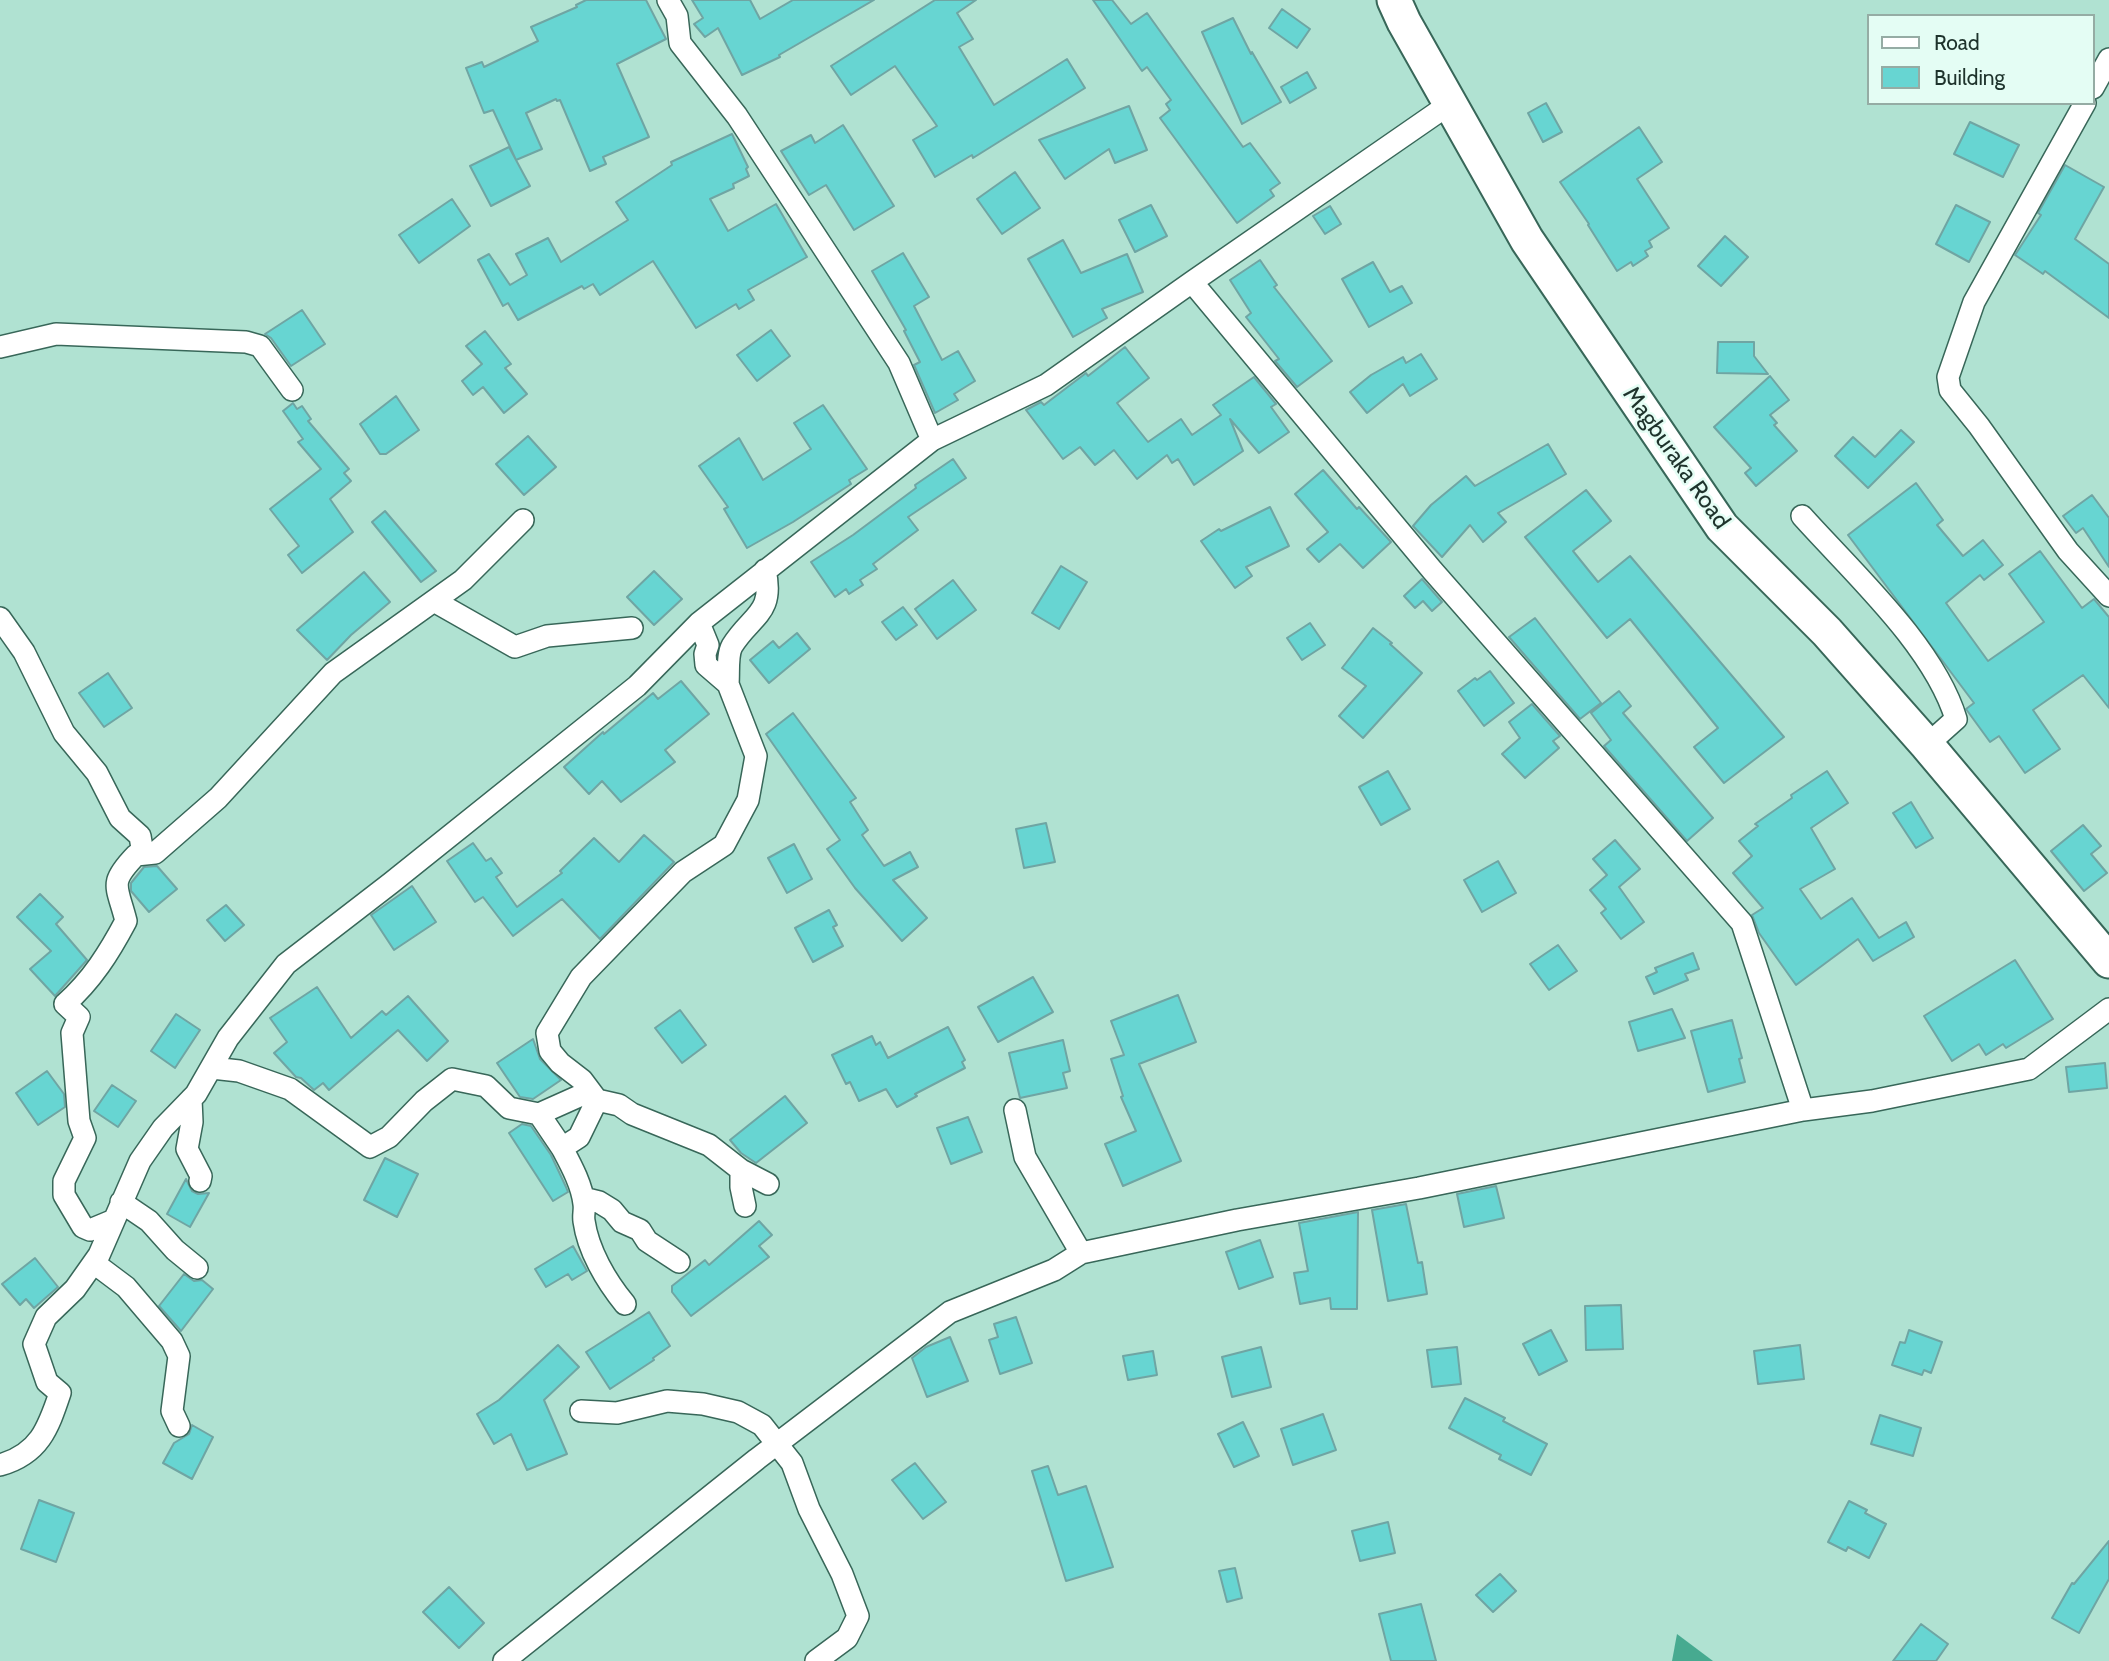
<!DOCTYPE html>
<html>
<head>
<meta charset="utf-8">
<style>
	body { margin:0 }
	#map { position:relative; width:2109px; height:1661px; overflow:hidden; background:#b0e2d2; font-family:Cabin,sans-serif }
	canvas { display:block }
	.legend { position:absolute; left:1867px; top:14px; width:228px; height:91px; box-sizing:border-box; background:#e4fdf4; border:2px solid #95aca4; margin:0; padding:9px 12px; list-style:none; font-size:21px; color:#1e332c }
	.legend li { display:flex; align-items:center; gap:14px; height:35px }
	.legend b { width:35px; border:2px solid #95aca4 }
</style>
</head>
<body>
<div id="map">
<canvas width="2109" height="1661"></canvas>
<ul class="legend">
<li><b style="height:9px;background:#fff"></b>Road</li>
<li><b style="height:19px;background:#67d5d2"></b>Building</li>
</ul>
</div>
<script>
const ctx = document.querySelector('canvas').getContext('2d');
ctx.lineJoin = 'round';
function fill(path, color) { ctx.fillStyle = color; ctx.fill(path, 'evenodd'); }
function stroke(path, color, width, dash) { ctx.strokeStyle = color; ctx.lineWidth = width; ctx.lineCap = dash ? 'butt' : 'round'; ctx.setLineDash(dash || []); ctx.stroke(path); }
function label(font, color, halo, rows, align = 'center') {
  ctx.font = font + ' Cabin,sans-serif'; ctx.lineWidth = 5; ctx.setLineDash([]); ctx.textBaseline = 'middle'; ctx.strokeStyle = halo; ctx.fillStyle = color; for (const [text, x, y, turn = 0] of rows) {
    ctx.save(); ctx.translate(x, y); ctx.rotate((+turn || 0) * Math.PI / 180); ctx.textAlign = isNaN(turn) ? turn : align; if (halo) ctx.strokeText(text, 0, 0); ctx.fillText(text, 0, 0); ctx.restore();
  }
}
fill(new Path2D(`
	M1677 1634 1713 1661H1672Z`), '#47aa90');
const building = new Path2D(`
	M586 0H646L666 39 617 64 649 137 603 157 606 164 590 171 560 100 557 101 556 99 526 113 542 149 516 160 493 110 484 113 466 68 482 62 484 67 538 41 531 27 577 7 576 5Z
	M692 0H750L760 19 793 0H874L779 55 780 57 742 75 718 28 705 37 694 24 703 18Z
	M935 0H976L957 13 973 39 959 47 994 105 1067 59 1085 88 973 158 972 155 935 177 913 140 937 126 895 66 851 95 831 66Z
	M1093 0H1112L1131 24 1147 13 1243 147 1250 143 1280 183 1270 190 1274 196 1237 223 1160 118 1170 110 1166 104 1171 100 1147 67 1142 71Z
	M1282 9 1310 29 1297 48 1269 28Z
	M1233 18 1251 54 1252 52 1281 102 1242 124 1202 32Z
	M1307 72 1316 88 1290 103 1281 87Z
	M1546 103 1562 132 1543 142 1528 113Z
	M1129 106 1147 150 1115 163 1109 149 1065 179 1039 140Z
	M1970 122 2019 145 2003 177 1954 154Z
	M843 125 894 206 854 230 826 185 809 195 781 151 811 135 815 143Z
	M1639 127 1662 162 1637 179 1669 228 1649 241 1652 247 1645 251 1648 256 1633 266 1631 262 1617 271 1588 225 1589 224 1560 182Z
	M732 134 748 167 746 169 749 176 733 184 734 188 710 199 728 231 776 204 807 257 748 290 754 300 739 309 736 304 696 328 653 261 600 295 593 284 584 289 582 286 518 320 508 303 503 306 478 260 489 254 510 285 527 275 516 254 548 238 561 262 628 220 616 202 672 165 671 162Z
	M509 147 530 186 491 206 470 166Z
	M2065 165 2104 187 2075 239 2109 264V318L2045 271 2043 274 2015 255 2041 215 2038 213Z
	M1015 172 1040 208 1002 234 977 199Z
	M452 199 470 226 419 263 399 235Z
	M1151 205 1167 236 1135 252 1119 220Z
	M1956 205 1990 222 1969 262 1936 244Z
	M1330 206 1341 224 1325 234 1313 216Z
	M1725 236 1748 257 1721 286 1698 266Z
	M1063 240 1081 273 1127 254 1143 292 1102 309 1107 318 1073 337 1028 259Z
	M903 253 929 297 914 306 942 360 958 351 975 381 954 394 958 400 935 413 914 365 920 362 904 331 906 330 872 271Z
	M1260 260 1277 285 1274 287 1332 361 1297 387 1275 361 1279 359 1246 317 1251 313 1230 280Z
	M1373 262 1390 292 1402 286 1412 303 1369 327 1342 279Z
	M302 310 325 344 291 366 271 338 265 334Z
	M771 330 790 356 757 381 737 355Z
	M485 331 511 364 505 368 527 394 504 413 483 387 473 395 462 381 482 364 466 346Z
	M1718 342H1754V356L1768 374 1717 373Z
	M1125 347 1149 378 1117 403 1148 442 1181 419 1192 435 1221 415 1213 405 1254 377 1276 404 1271 407 1289 432 1259 453 1230 419 1243 451 1194 485 1178 459 1172 463 1167 455 1137 479 1114 450 1095 465 1080 447 1063 459 1026 410 1041 402 1044 405 1086 373 1088 376Z
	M1421 354 1437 379 1410 396 1403 384 1367 413 1350 392 1371 375 1403 357 1406 363Z
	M1770 376 1789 400 1770 415 1777 423 1774 425 1797 451 1756 486 1745 473 1751 468 1714 427Z
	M396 396 419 430 386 454H380L360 424Z
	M293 403 297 409 302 406 311 419 308 421 349 469 344 473 351 481 330 499 353 532 302 573 288 555 299 546 270 509 321 469 298 442 303 439 283 411Z
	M823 405 867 469 849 480 851 484 793 522 747 548 724 509 728 507 699 466 739 438 763 480 811 449 794 423Z
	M1901 430 1914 442 1868 488 1835 456 1853 437 1875 457Z
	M528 436 556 467 524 495 496 464Z
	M1548 444 1566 474 1498 513 1506 522 1483 542 1470 525 1442 557 1413 526 1431 505 1466 476 1475 486Z
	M953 459 966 478 908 517 918 530 873 564 877 569 860 580 863 585 849 594 846 589 835 597 811 562 853 535 916 488 915 485Z
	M1323 470 1357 509 1359 507 1391 542 1363 568 1340 544 1319 562 1307 549 1328 532 1295 494Z
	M1916 483 1943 520 1937 525 1963 556 1983 540 2003 565 1984 580 1980 575 1946 603 1988 661 2044 622 2009 574 2040 551 2082 608 2094 599 2109 617V708L2083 675 2033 710 2060 749 2025 773 1999 736 1990 742 1966 709 1974 703 1848 535Z
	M1586 490 1611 521 1573 551 1598 582 1630 556 1784 737 1724 783 1694 747 1718 728 1630 619 1607 638 1525 537Z
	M2092 495 2109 518V567L2083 528 2076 533 2063 516Z
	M1270 507 1289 546 1246 567 1252 576 1235 588 1201 541 1219 529 1221 531Z
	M385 511 436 571 421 582 372 522Z
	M1061 566 1087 582 1059 629 1032 613Z
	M654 571 682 599 654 625 627 597Z
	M364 572 390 602 351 635 327 660 297 630Z
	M1422 579 1442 602 1432 611 1423 601 1415 608 1404 596Z
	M953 580 976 610 937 639 915 609Z
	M903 607 917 625 896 640 882 622Z
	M1535 618 1601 703 1580 719 1509 637Z
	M1310 623 1325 645 1302 660 1287 638Z
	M1373 628 1392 643 1390 644 1422 673 1363 738 1339 716 1366 686 1342 668Z
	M797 633 810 649 769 683 750 660 773 641 779 648Z
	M1490 671 1514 703 1484 726 1458 691 1475 678 1477 680Z
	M108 673 132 708 104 727 79 693Z
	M681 681 709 714 665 750 675 762 621 802 602 781 589 794 564 767 603 732 604 734 653 693 658 699Z
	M1619 691 1631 706 1623 713 1713 818 1687 841 1604 746 1611 740 1591 713Z
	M1532 704 1560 736 1553 741 1559 748 1525 778 1502 754 1520 738 1509 722Z
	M793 713 856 798 850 802 868 830 862 835 884 866 910 852 918 867 893 880 927 918 902 941 855 888 827 849 840 840 766 734Z
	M1388 771 1410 809 1381 825 1359 787Z
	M1827 771 1848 803 1811 828 1835 869 1800 889 1821 919 1852 898 1879 938 1906 922 1914 937 1873 961 1858 939 1796 985 1759 933 1752 915 1763 908 1733 873 1752 856 1739 841 1758 826 1755 824 1792 798 1791 795Z
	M1911 802 1933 838 1916 848 1893 813Z
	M1046 823 1055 862 1024 868 1016 829Z
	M2083 825 2101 846 2091 854 2107 873 2084 891 2051 851Z
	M644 835 674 862 600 939 562 899 513 936 483 897 475 902 447 861 473 843 486 861 491 858 502 873 496 877 517 907 562 873 560 871 594 838 619 862Z
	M1615 840 1640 869 1619 887 1644 922 1621 939 1601 913 1606 909 1590 890 1607 875 1593 859Z
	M794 844 812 879 787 893 768 858Z
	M1498 861 1516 893 1482 912 1464 880Z
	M157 866 177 889 149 912 131 891V883L144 867Z
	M412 886 436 922 394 950 371 915Z
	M40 894 63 917 56 924 87 960 55 996 30 969 51 951 17 917Z
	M226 905 244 925 225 941 207 920Z
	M829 910 837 925 833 927 843 946 813 962 795 928Z
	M1558 945 1577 971 1549 990 1530 964Z
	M1693 953 1699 969 1685 974 1688 980 1654 994 1646 977 1657 972 1655 968Z
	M2015 960 2053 1019 2006 1048 2003 1044 1986 1055 1979 1044 1952 1061 1924 1016Z
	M1033 977 1053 1012 998 1042 978 1007Z
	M317 987 351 1038 382 1011 386 1015 408 996 448 1041 427 1061 398 1030 329 1090 323 1083 314 1090 301 1078 296 1077 274 1053 287 1042 270 1018Z
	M1178 995 1196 1042 1139 1064 1181 1161 1123 1186 1105 1144 1136 1131 1121 1097 1123 1096 1111 1059 1124 1055 1111 1021Z
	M1672 1009 1685 1038 1638 1051 1629 1022Z
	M680 1010 706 1045 682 1063 655 1028Z
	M176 1014 200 1030 175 1068 151 1051Z
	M1732 1020 1742 1058 1739 1059 1745 1082 1708 1092 1691 1031Z
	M948 1027 965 1060 962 1062 965 1068 915 1094 917 1096 897 1107 886 1089 859 1101 850 1082 846 1084 832 1055 872 1036 876 1045 880 1042 888 1058Z
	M533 1039 540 1059 561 1080 533 1099 520 1097 497 1063Z
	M1063 1040 1070 1071 1063 1073 1067 1088 1020 1098 1009 1053Z
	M2105 1063 2107 1088 2069 1092 2066 1067Z
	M47 1071 64 1094 65 1107 38 1125 16 1093Z
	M112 1085 136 1101 118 1127 94 1111Z
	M785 1096 807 1123 756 1163 741 1153 730 1140Z
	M968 1117 982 1152 951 1164 937 1128Z
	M522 1124 531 1126 551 1155 566 1187 568 1192 553 1201 509 1133Z
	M385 1158 418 1174 397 1217 364 1200Z
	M186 1179 192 1191 198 1194 209 1193 190 1227 167 1214Z
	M1496 1186 1504 1218 1464 1227 1457 1194Z
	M1406 1204 1418 1263 1422 1262 1427 1294 1388 1301 1372 1210Z
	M1358 1212 1357 1309H1331L1330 1298 1300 1304 1294 1273 1308 1271 1299 1223Z
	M759 1221 772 1235 759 1246 769 1257 691 1316 672 1292V1286L705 1260 709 1265Z
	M1260 1240 1273 1277 1239 1289 1226 1252Z
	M573 1246 587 1271 572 1280 568 1274 546 1287 535 1269Z
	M35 1258 58 1287 34 1308 26 1299 20 1305 2 1284Z
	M184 1274 194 1281 202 1280 213 1289 181 1331 159 1306Z
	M1621 1305 1623 1349 1586 1350 1585 1306Z
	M649 1312 670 1346 653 1358 654 1360 610 1389 586 1352Z
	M1016 1317 1032 1363 1000 1374 989 1340 998 1337 994 1324Z
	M1551 1330 1567 1361 1539 1375 1523 1344Z
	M1909 1330 1942 1342 1931 1373 1924 1370 1922 1375 1892 1365 1900 1342 1905 1343Z
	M950 1337 968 1381 927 1397 912 1358 926 1347Z
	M558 1345 579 1367 544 1400 567 1454 527 1470 511 1434 494 1444 477 1414 499 1400Z
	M1800 1345 1804 1379 1758 1384 1754 1351Z
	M1261 1347 1271 1387 1232 1397 1222 1357Z
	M1457 1347 1461 1384 1432 1387 1427 1350Z
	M1153 1351 1157 1375 1128 1380 1123 1356Z
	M1465 1398 1505 1418 1503 1421 1547 1444 1531 1475 1499 1459 1501 1455 1449 1428Z
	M1323 1414 1336 1450 1293 1465 1281 1429Z
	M1880 1415 1921 1428 1913 1456 1871 1444Z
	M1243 1422 1259 1456 1234 1467 1218 1434Z
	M192 1425 213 1437 192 1479 163 1463 174 1443 189 1434Z
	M915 1463 946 1502 923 1519 892 1480Z
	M1048 1466 1058 1495 1086 1486 1113 1567 1066 1581 1032 1471Z
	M39 1500 74 1513 56 1562 21 1549Z
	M1849 1501 1867 1510 1865 1513 1886 1524 1869 1558 1848 1547 1846 1551 1828 1542Z
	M1388 1522 1395 1553 1360 1561 1352 1531Z
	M2109 1541V1579L2079 1633 2052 1618 2072 1583 2074 1584Z
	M1235 1568 1242 1598 1227 1602 1219 1571Z
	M1500 1574 1516 1591 1493 1612 1476 1595Z
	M449 1587 484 1623 459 1648 423 1612Z
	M1421 1604 1436 1661H1391L1379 1614Z
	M1921 1624 1948 1644 1936 1661H1893Z`);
fill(building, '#67d5d2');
stroke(building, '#6fa5a3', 2);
const minor = new Path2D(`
	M668 0 677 16 680 43 737 116 899 363 932 440
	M2093 88 2109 59
	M2085 103 1974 302 1948 377 1950 390 1979 426 2068 551 2109 596
	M1192 282 1432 570 1742 923 1803 1110
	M0 347 56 334 246 342 260 346 292 390
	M1802 516C1853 573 1934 646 1956 719L1927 745
	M434 601 515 647 547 636 632 628
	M0 618 24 652 64 733 97 773 120 818 140 836 143 854
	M728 684C729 673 727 655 732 646 751 615 775 614 765 570
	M212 1068 239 1071 290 1089 370 1147 389 1137 424 1101 452 1079 486 1086 509 1108 539 1114 562 1148
	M191 1099 192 1122 187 1149 201 1176 200 1181
	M597 1100 582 1080 560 1063 550 1051 547 1033 581 977 683 872 724 845 748 800 756 756 728 684 706 665 705 654 708 645 699 623
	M1015 1110 1025 1157 1081 1253
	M539 1114 586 1093 597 1100
	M741 1170V1187L745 1206
	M583 1198 599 1202 612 1210 622 1222 640 1230 647 1241 679 1262
	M121 1202 149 1221 175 1250 197 1268
	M114 1220 90 1230 83 1227 64 1195V1181L85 1138 79 1121 72 1033 79 1017 65 1004C92 980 109 953 126 921 117 885 108 884 136 855L155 853 218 798 333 673 463 580 523 520
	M94 1263 126 1287 172 1341 179 1356 172 1411 179 1426
	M625 1304C606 1281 588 1250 584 1221 583 1215 585 1210 584 1204 582 1185 571 1165 562 1148L579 1137 597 1100 619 1105 632 1114 709 1145 741 1170 768 1184
	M581 1411 617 1413 667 1401 703 1404 738 1412 762 1425 792 1463 809 1509 842 1574 858 1616 847 1638 816 1661
	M0 1465C39 1454 48 1429 60 1393L47 1382 34 1344 46 1317 75 1289 99 1255 140 1161 163 1128 196 1094 228 1038 286 964 391 883 637 686 699 623 932 440 1046 385 1192 282 1451 103
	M504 1661 757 1459 950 1312 1054 1270 1081 1253 1237 1220 1419 1188 1803 1110 1872 1101 2029 1069 2109 1009`);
const primary = new Path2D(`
	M1394 0 1404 22 1527 240 1722 527 1827 632 1927 745 2109 961`);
stroke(minor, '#386759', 24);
stroke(primary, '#386759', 37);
stroke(minor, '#fff', 21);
stroke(primary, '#fff', 33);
label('24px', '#1e332c', '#e4fdf4', [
	["Magburaka Road",1676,458,55]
]);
</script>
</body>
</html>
